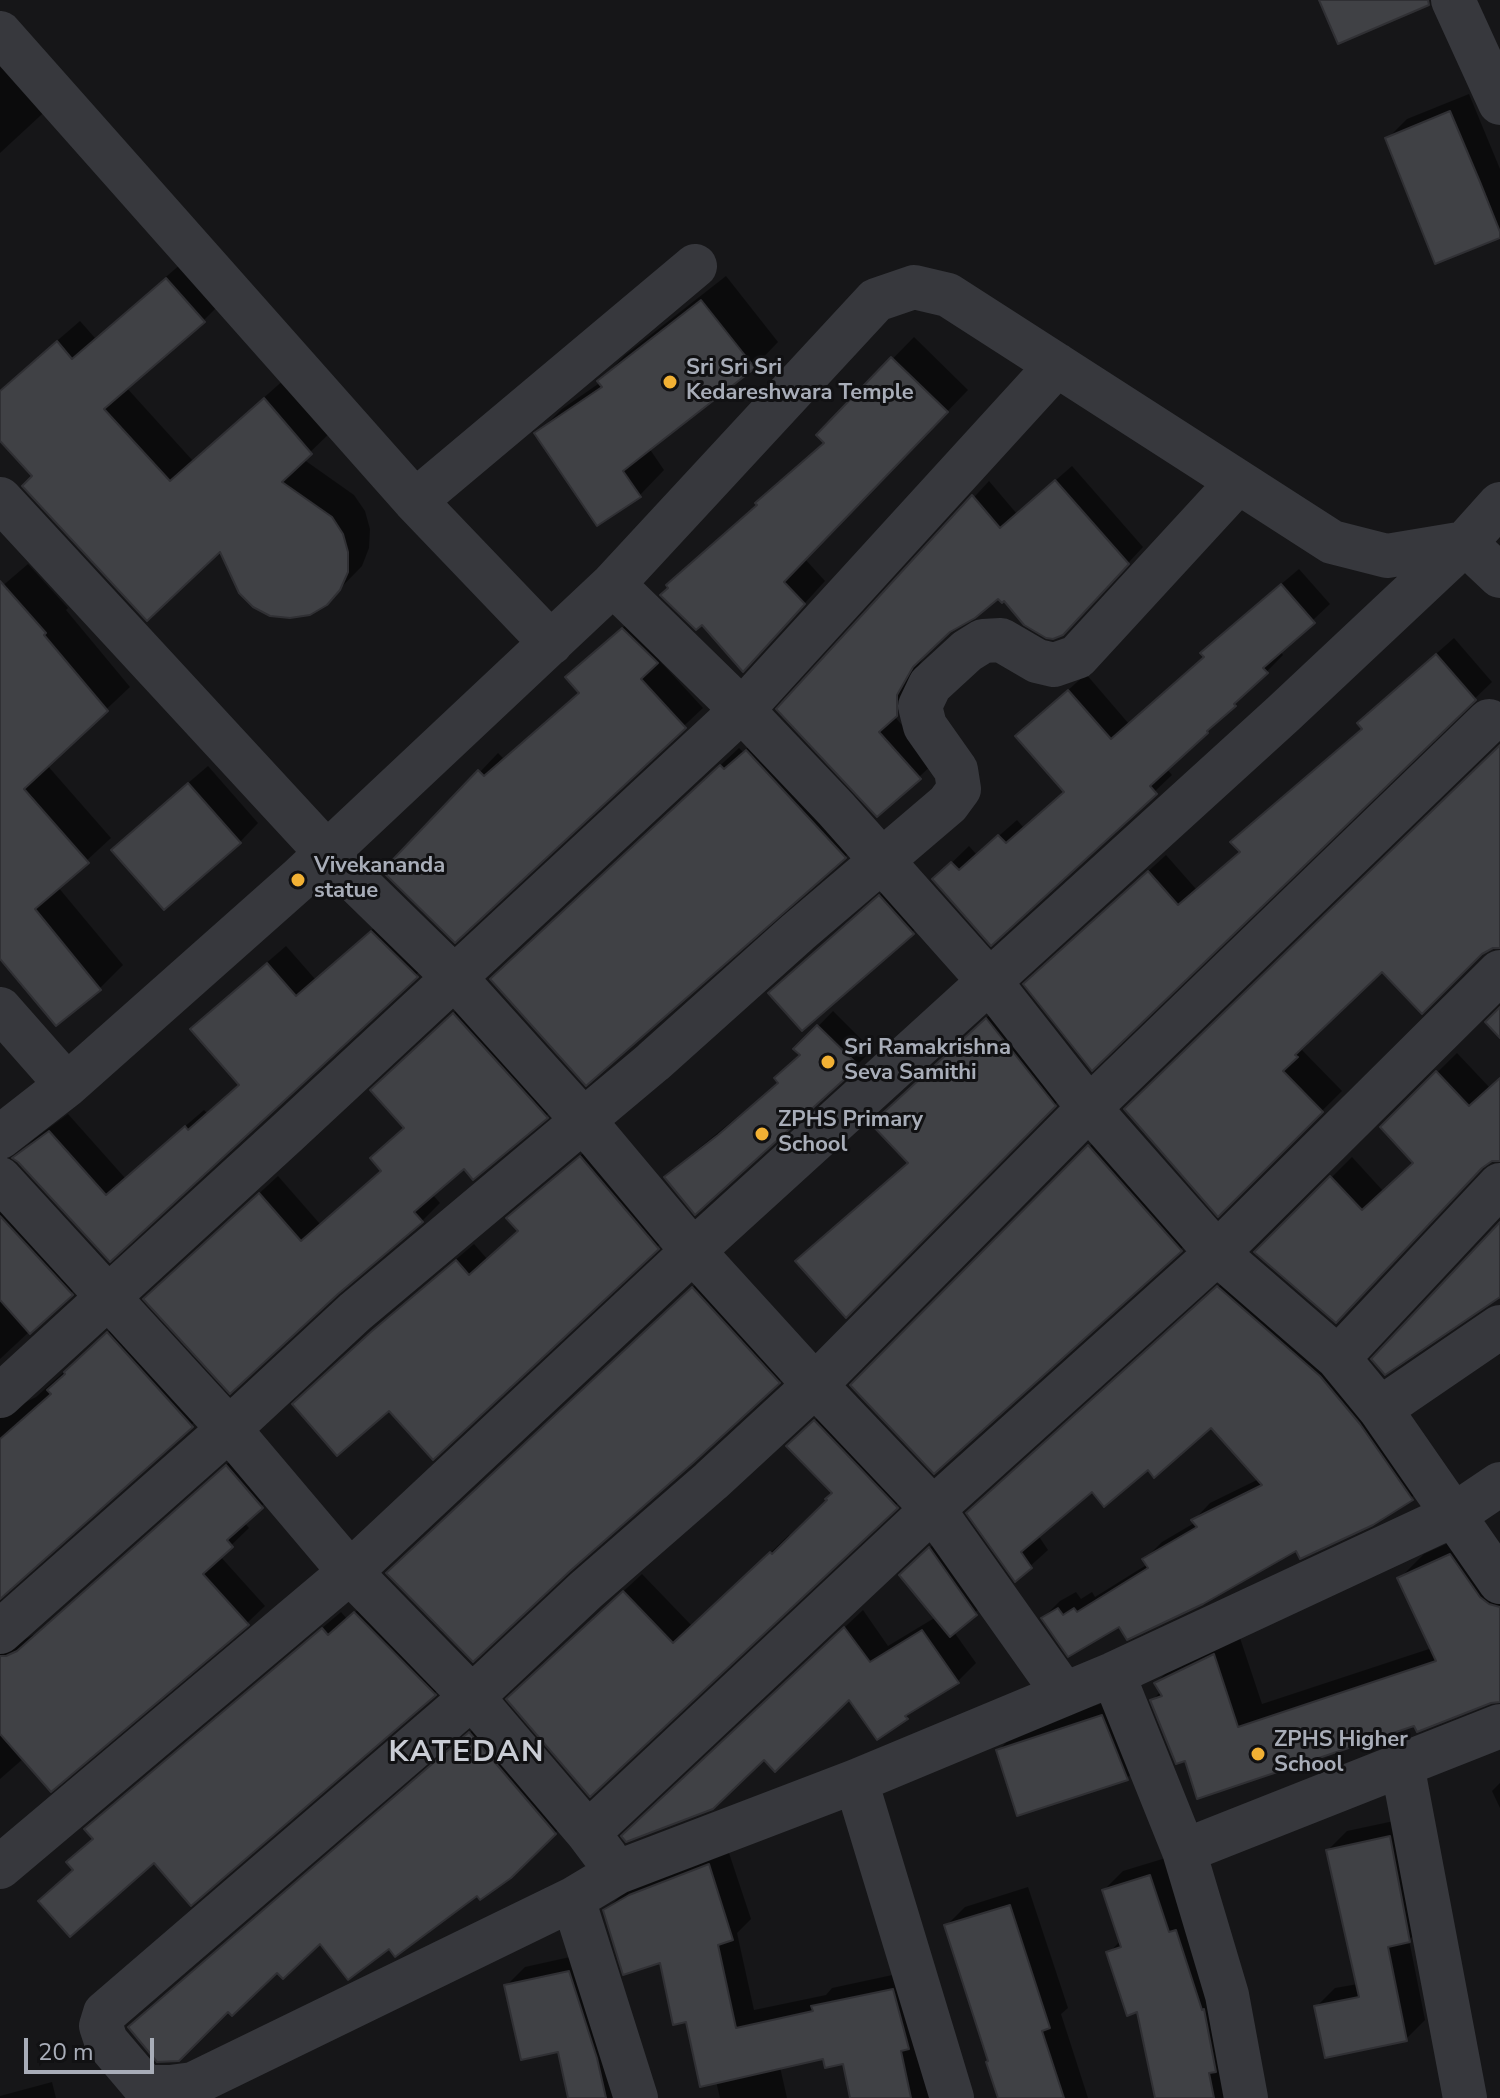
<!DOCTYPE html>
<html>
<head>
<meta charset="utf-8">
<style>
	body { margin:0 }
	#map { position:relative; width:1500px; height:2098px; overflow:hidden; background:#161618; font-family:"Nunito Sans",sans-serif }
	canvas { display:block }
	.scale { position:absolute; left:24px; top:2038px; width:130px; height:36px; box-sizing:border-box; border:4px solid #a8adb8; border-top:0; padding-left:10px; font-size:24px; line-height:28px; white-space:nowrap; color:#a8adb8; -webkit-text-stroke:6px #111113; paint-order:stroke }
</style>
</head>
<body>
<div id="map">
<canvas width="1500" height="2098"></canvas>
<div class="scale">20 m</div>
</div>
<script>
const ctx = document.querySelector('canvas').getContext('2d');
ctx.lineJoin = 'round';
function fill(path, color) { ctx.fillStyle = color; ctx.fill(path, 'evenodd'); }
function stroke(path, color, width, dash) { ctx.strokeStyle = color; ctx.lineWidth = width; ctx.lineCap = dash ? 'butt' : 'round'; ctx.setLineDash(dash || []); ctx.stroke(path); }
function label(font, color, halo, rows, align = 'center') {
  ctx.font = font + ' "Nunito Sans",sans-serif'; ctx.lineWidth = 6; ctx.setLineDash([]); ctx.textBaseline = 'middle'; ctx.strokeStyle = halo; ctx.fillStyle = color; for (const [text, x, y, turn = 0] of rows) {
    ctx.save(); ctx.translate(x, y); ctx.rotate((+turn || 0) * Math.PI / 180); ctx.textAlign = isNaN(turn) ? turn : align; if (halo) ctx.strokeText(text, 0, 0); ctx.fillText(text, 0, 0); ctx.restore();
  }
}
fill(new Path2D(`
	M0 44 53 104 0 153Z
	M1469 94 1500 169V236L1388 138 1407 119Z
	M189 257 226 298 204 320 126 387 193 461 287 377 333 430 303 459 354 495 365 511 370 529 369 548 362 566 326 603 221 549 34 476 0 437V390L80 321 95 338Z
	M726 276 778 342 754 367 649 448 664 470 640 495 537 434 562 409 601 382 600 381 624 356Z
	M914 337 968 390 805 559 825 581 764 648 670 587 669 585 690 564 758 504 779 482 825 442 818 435Z
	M1072 466 1143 547 1078 617 998 596 949 631 927 651 912 678V698L894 716 935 762 919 777 779 709 989 481 1017 514Z
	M28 564 68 608 66 610 130 687 47 765 111 838 58 887 123 965 100 988 57 1023 0 939V588Z
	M1299 569 1330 604 1280 651 1283 655 1235 704 1166 768 1172 775 1130 815 935 879 969 846 977 855 1017 820 1024 828 1066 791 1017 736 1086 674 1129 724 1206 656 1220 636Z
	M642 611 675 644 659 660 703 708 455 940 480 772 498 753 504 759 581 691 586 659Z
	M1454 638 1492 682 1092 1068 1043 967 1166 855 1196 889 1241 851 1233 842 1250 825 1364 727 1377 706Z
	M765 733 863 838 845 857 586 1083 510 961 739 748 743 752Z
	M1500 747V946L1382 969 1314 1034 1316 1036 1302 1050 1342 1091 1218 1214 1126 1109Z
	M208 766 258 823 240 842 113 850 132 831Z
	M899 878 931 914 912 932 770 993 789 974Z
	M390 914 435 957 110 1259 16 1158 33 1140 68 1114 125 1178 204 1110 207 1113 241 1084 192 1029 211 1011 286 946 315 979Z
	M472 996 564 1098 546 1116 464 1166 432 1194 440 1203 422 1221 164 1281 278 1176 320 1224 383 1170 372 1158 405 1127 391 1072Z
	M1007 999 1074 1085 846 1315 798 1261 818 1241 910 1162 893 1104Z
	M833 1011 872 1050 857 1065 667 1177 682 1162 780 1082 801 1054 796 1049Z
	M1457 1053 1490 1088 1500 1079V1159H1493L1257 1252 1352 1157 1384 1192 1415 1163 1382 1127Z
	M1106 1130 1197 1233 1180 1250 853 1385Z
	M599 1140 675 1230 657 1247 389 1408 312 1387 392 1314 474 1244 488 1260 520 1230 509 1218 526 1201Z
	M0 1187 89 1276 0 1359Z
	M711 1270 796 1364 778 1382 406 1555Z
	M1236 1271 1428 1481 1411 1498 1120 1624 1043 1618 1060 1601 1076 1592 1081 1599 1092 1592 1095 1597 1148 1564 1145 1559 1162 1542 1196 1522 1194 1520 1210 1503 1259 1479 1211 1425 1148 1467 1092 1490 1038 1535 1048 1550 1016 1579 986 1496Z
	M126 1316 210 1408 0 1596V1396L24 1403 36 1397Z
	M833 1403 914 1488 590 1794 527 1681 642 1574 693 1627 789 1535 791 1537 835 1493 807 1428Z
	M245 1448 280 1489 244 1522 249 1528 220 1556 265 1606 247 1623 24 1758 0 1779V1631L11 1639H25L37 1633Z
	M949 1530 995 1594 954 1632 976 1663 958 1681 918 1705 906 1717 877 1737 849 1697 764 1757 642 1818 863 1610 888 1646 936 1617 920 1557Z
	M1475 1531 1500 1568V1700L1415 1724 1186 1759 1153 1700 1161 1691 1156 1683 1180 1659 1238 1632 1262 1704 1432 1648 1400 1578 1424 1554Z
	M373 1597 451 1677 434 1694 154 1861 75 1869 86 1845 94 1838 87 1829 104 1812 341 1612 347 1619Z
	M1121 1697 1146 1759 1127 1778 1018 1814 999 1750 1017 1731Z
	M488 1717 572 1816 555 1833 478 1893 390 1946 320 1941 277 1970 228 2009 130 2027 147 2009Z
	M1500 1783V1808L1492 1791Z
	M1408 1818 1428 1921 1409 1940 1425 2020 1406 2039 1316 2007 1335 1988 1358 1984 1328 1850 1347 1831Z
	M727 1847 751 1919 737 1933 754 2010 826 1995 832 1988 911 1971 933 2098H852L844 2061 825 2057 780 2067 787 2098H720L716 2081 661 1961 605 1911 624 1892Z
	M1169 1857 1236 2098H1157L1138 2010 1109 1953 1121 1940 1104 1890 1123 1871Z
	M1028 1887 1068 2008 1061 2014 1088 2098H1000L990 2061 946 1926 965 1907Z
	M588 1953 628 2098H570L560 2050 506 1986 525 1967Z
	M52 2082 56 2098H0V2096Z`), '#0007');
const building = new Path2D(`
	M1319 0H1428L1429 5 1338 44Z
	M1450 111 1480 182 1500 232V238L1435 264 1385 138Z
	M166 278 205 322 104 409 170 481 264 398 312 454 282 482 332 517 343 534 348 552V572L340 590 327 605 310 615 290 618 270 616 253 607 239 593 220 552 147 621 22 486 32 476 0 441V391L57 341 72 359Z
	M701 300 755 368 623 471 641 497 597 526 534 433 602 387 597 381Z
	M891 357 948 412 784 582 805 604 743 672 702 625 696 630 660 595 668 588 666 585 757 505 755 503 824 443 816 435Z
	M1055 480 1129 564 1063 635 1053 639 1046 638 1024 625 1004 601 1002 603 998 599 975 618 950 632 913 667 897 695V716L879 732 921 779 877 817 776 709 972 495 1000 528Z
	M0 581 46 633 44 635 108 711 24 789 89 863 35 909 101 990 56 1026 0 959Z
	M1281 584 1315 623 1263 668 1268 673 1234 704 1236 706 1207 731 1208 733 1150 786 1157 794 991 946 932 879 951 862 959 870 998 835 1006 843 1064 792 1015 736 1068 690 1111 739 1204 657 1200 653Z
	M622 628 658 663 641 679 686 728 455 943 382 871 478 770 484 776 579 693 565 677Z
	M1436 654 1476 700 1092 1071 1023 984 1148 871 1178 905 1240 852 1230 842 1362 729 1357 723Z
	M1500 745V948H1493L1482 954 1422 1014 1382 972 1295 1055 1298 1057 1283 1071 1323 1112 1218 1217 1124 1109Z
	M746 750 846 858 586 1086 490 979 720 765 724 769Z
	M188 783 241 843 164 910 111 850Z
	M879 895 914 934 802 1031 768 993Z
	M371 931 418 977 110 1262 18 1162 12 1158 49 1131 106 1195 185 1126 188 1130 239 1085 190 1029 267 963 296 996Z
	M1500 1007V1038L1485 1022Z
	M453 1013 548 1118 473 1180 464 1169 414 1212 423 1222 338 1294 230 1394 143 1299 259 1193 301 1241 381 1171 370 1158 404 1128 370 1090Z
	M986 1018 1056 1106 846 1318 795 1261 908 1163 871 1124Z
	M817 1025 859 1066 695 1215 664 1177 718 1135 778 1083 774 1078 800 1055 793 1049Z
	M1436 1071 1469 1106 1500 1078V1161H1492L1482 1168 1336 1323 1254 1252 1330 1176 1362 1210 1413 1163 1380 1127Z
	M1088 1145 1182 1251 934 1474 850 1385Z
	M580 1156 659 1249 433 1460 389 1411 337 1456 292 1404 372 1331 456 1260 469 1275 518 1231 506 1218Z
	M0 1216 73 1295 30 1334 0 1300Z
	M1500 1222V1297L1385 1375 1371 1359Z
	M1217 1286 1320 1376 1360 1424 1413 1500 1373 1525 1300 1559 1296 1551 1203 1604 1127 1640 1119 1627 1068 1657 1041 1618 1058 1608 1063 1615 1074 1608 1077 1612 1148 1568 1142 1559 1197 1527 1191 1520 1262 1485 1211 1428 1154 1478 1148 1470 1104 1507 1092 1492 1021 1552 1032 1568 1015 1582 966 1513Z
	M692 1287 780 1383 694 1462 570 1571 473 1662 386 1573Z
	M107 1332 193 1427 0 1599V1439L51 1394 47 1390 65 1374 64 1372Z
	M814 1420 898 1508 590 1797 506 1699 623 1591 673 1643 770 1552 772 1554 827 1500 825 1499 832 1493 786 1446Z
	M226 1465 263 1508 227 1540 233 1547 203 1574 249 1625 51 1792 0 1734V1656H6L17 1651Z
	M929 1547 977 1615 950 1637 899 1575Z
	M1450 1554 1480 1597 1489 1604 1500 1607V1702L1491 1703 1417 1732 1414 1726 1197 1799 1185 1761 1176 1764 1150 1700 1162 1696 1154 1683 1214 1654 1238 1727 1436 1661 1397 1578Z
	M354 1612 436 1695 191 1906 154 1863 70 1937 38 1901 73 1870 66 1862 93 1839 84 1829 322 1628 328 1635Z
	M844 1627 870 1662 922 1630 959 1683 905 1716 908 1719 877 1740 849 1700 775 1772 764 1760 713 1809 626 1842 621 1836Z
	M1102 1715 1128 1780 1017 1816 996 1750Z
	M469 1732 556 1834 511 1878 480 1900 477 1896 395 1957 389 1949 348 1980 320 1944 283 1979 277 1973 232 2016 228 2012 179 2061 157 2062 128 2027Z
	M1390 1836 1410 1942 1388 1947 1407 2041 1325 2058 1314 2006 1359 1997 1326 1850Z
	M709 1864 733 1940 718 1945 736 2028 813 2011 811 2006 893 1989 909 2049 901 2051 911 2098H850L843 2064 825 2068 823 2059 700 2087 686 2022 673 2025 660 1963 623 1975 603 1910 629 1895Z
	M1150 1875 1169 1932 1176 1930 1202 2010 1204 2009 1216 2072 1209 2073 1214 2098H1155L1137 2012 1127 2016 1106 1952 1121 1947 1102 1890Z
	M1010 1905 1050 2028 1042 2031 1064 2098H998L986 2062 988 2061 944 1925Z
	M569 1971 597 2058 606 2098H568L558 2052 521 2060 504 1985Z`);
fill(building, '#404145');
stroke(building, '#303034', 2);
stroke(new Path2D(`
	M1453 0 1500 103
	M0 33 415 501 551 643
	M0 499 327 853 455 978 584 1121 693 1251 815 1385 933 1509 1064 1694
	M415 501 695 266
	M613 584 742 710 836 809 990 982 1089 1108 1217 1253 1338 1358 1380 1409 1500 1582
	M1489 721 1089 1108 815 1385 711 1481 586 1590 472 1697 105 2013 101 2026 106 2041 145 2087H170L193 2084 573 1899 618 1872 856 1781 1113 1674 1454 1515 1500 1484
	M0 1009 67 1085
	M0 1137 67 1085 298 880 613 584 876 300 914 287 948 295 1332 542 1387 556 1465 543 1500 576
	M0 1179 229 1429 350 1572 472 1697 588 1833 606 1857
	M1338 1358 1500 1185
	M0 1396 286 1134 742 710 1057 365
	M1380 1409 1500 1327
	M0 1632 229 1429 355 1312 653 1062 798 932 948 804 959 789 956 770 925 726 920 706 930 685 967 651 983 641 1001 640 1037 661 1054 665 1077 657 1238 482
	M1113 1674 1184 1851 1227 1995 1246 2098
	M1402 1764 1465 2098
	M856 1781 952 2098
	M588 1833 933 1509 1217 1253 1500 972
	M1184 1851 1500 1726
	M0 1867 350 1572 693 1251 1284 713 1465 543 1500 504
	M573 1899 636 2098`), '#37383d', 44);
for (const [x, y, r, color] of [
	[670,382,8,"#f2b134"],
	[298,880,8,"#f2b134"],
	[828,1062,8,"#f2b134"],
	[762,1134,8,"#f2b134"],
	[1258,1754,8,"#f2b134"]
]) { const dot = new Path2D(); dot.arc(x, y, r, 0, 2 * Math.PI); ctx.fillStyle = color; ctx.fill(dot); stroke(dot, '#111113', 3); }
label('bold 22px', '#a8adb8', '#111113', [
	["Sri Sri Sri",686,369],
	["Kedareshwara Temple",686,394],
	["Vivekananda",314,867],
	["statue",314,892],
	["Sri Ramakrishna",844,1049],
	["Seva Samithi",844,1074],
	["ZPHS Primary",778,1121],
	["School",778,1146],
	["ZPHS Higher",1274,1741],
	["School",1274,1766]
], 'left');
ctx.letterSpacing = '2px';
label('bold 30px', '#c9ccd4', '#111113', [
	["KATEDAN",467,1754]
]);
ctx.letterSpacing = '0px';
</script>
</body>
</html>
